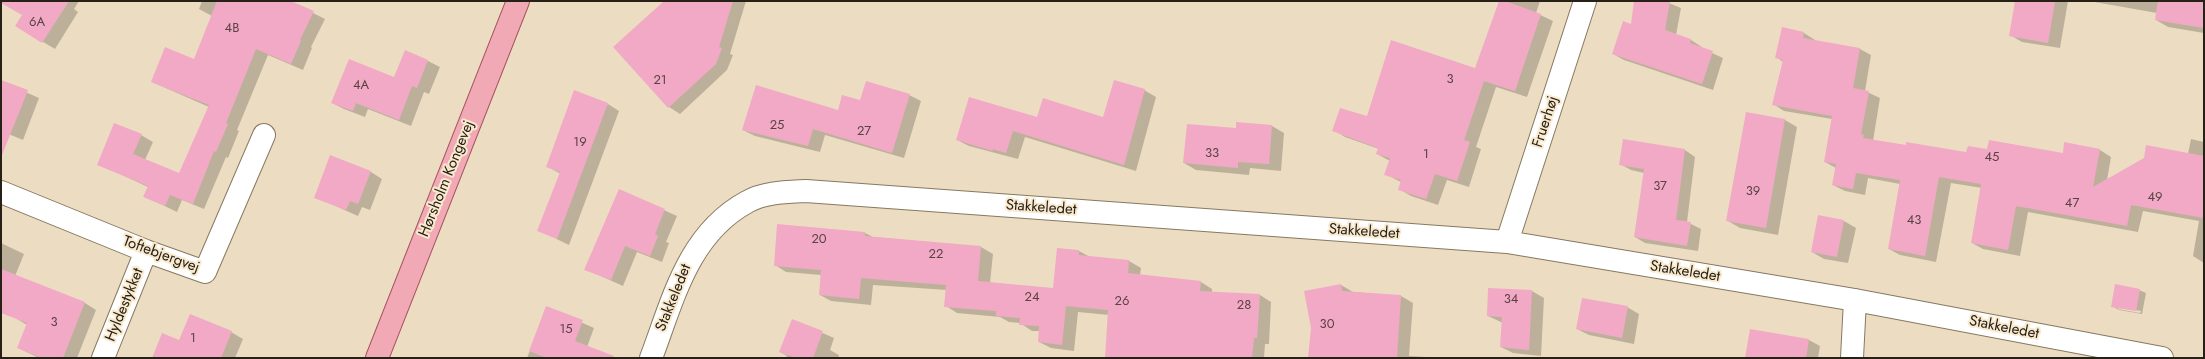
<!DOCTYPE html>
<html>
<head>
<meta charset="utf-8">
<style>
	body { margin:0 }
	#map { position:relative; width:2205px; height:359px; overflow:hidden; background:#ecddc2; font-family:Jost,sans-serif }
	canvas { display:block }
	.frame { position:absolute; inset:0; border:2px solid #262016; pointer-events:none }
</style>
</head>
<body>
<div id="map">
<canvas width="2205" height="359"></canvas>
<div class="frame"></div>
</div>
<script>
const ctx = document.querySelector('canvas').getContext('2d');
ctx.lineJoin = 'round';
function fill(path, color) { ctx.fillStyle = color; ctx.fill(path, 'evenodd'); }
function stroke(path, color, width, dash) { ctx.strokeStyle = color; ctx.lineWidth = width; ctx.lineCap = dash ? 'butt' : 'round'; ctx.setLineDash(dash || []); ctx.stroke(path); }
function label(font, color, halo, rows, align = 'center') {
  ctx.font = font + ' Jost,sans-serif'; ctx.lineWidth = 4; ctx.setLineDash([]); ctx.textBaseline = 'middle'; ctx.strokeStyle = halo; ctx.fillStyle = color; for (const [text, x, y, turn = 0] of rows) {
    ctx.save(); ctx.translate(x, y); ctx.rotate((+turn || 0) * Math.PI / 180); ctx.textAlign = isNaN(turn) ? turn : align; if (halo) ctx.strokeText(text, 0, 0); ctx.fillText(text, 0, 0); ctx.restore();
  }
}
fill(new Path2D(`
	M17 1H79L74 9 78 12 55 49 16 26 23 15Z
	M202 1H289L325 19 311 47 312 48 303 70 268 55 237 130 239 131 228 158 226 157 204 209 182 200 177 212 144 196 148 187 98 164 141 135 153 142 145 160 180 174 209 107 152 82 195 60 212 16 199 9Z
	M680 1H746L730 54 733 55 727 70 680 114 669 107Z
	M1500 1H1540L1536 13 1553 21 1527 97 1496 87 1476 147 1481 149 1469 187 1447 180 1438 205 1411 196 1399 189 1401 182 1385 174 1390 161 1377 154 1379 149 1345 137 1334 130 1476 69Z
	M1635 1H1664L1681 8 1676 35 1691 40 1702 47 1701 48 1723 58 1713 90 1624 60 1613 54 1632 25Z
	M2016 1H2068L2060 48 2022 42 2010 35Z
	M2089 1H2204V33L2168 27 2156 20 2157 13Z
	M1804 33 1815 40V41L1860 49 1871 55 1865 91 1880 98 1873 141 1967 153 1988 151 2063 154 2100 150 2111 157 2107 180 2188 154 2191 139 2204 142V263L2193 256 2199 221 2143 211 2138 232 2028 212 2020 256 1983 249 1972 243 1982 188 1951 183 1936 262 1900 255 1889 249 1900 184 1868 178 1865 195 1845 191 1833 185 1836 168 1825 162 1832 119 1784 111 1773 104 1783 62 1776 57Z
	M428 61 440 67 429 94 424 92 411 126 368 109 365 117 344 109 332 103 395 78Z
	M1 81 39 98 23 140 1 131Z
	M1144 90 1156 97 1136 171 1025 137 1018 159 969 146 957 140 1038 118H1103Z
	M909 95 921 101 904 158 825 135 820 152 755 136 743 130 838 112 861 101Z
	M608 104 619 111 569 245 538 230 561 174 548 167Z
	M1747 113 1785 120 1797 127 1778 235 1740 228 1728 221Z
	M1272 126 1284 133 1281 171 1250 168 1249 175 1196 170 1184 163 1237 129Z
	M1685 150 1695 157 1687 222 1701 229 1698 251 1645 243 1635 237 1644 173 1631 170 1620 164Z
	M371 172 382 179 370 210 362 207 358 216 315 197Z
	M619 190 677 216 666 242 669 243 662 262 637 252 623 286 585 269Z
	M1844 221 1856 228 1848 263 1824 259 1812 252Z
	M865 233 873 237 981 247 993 254 990 283 1054 289 1058 249 1079 251 1090 257 1129 261 1141 268 1140 275 1201 282 1212 289V292L1260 295 1271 302 1269 344H1265L1264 358H1106L1109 315 1078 312 1074 351 1051 348 1039 342 1040 331H1032L1020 323 1009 322 1000 317 957 313 946 306 947 290 873 285 871 305 831 301 820 295 821 275 786 272 775 265Z
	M1 243 24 254 9 291 1 288Z
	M27 280 85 303 96 310 77 358H39L18 348 27 325 12 316Z
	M1341 285 1353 292 1401 296 1413 303 1409 356 1444 358H1309Z
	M1489 289 1532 291 1544 298 1541 356 1513 353 1501 347 1503 323 1488 316Z
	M2139 290 2146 293 2142 314 2119 310 2112 306ZM2118 307 2141 311 2140 313 2118 309Z
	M547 307 594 328 587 347 613 358H527Z
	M1627 307 1639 314 1634 344 1589 335 1577 329Z
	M793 320 834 338 830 350 839 355 838 358H786L787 356 780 352Z
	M1751 331 1809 340 1820 346 1818 358H1750Z
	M231 332 243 339 235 358H179Z`), '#0003');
fill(new Path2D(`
	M1 1H69L42 43 15 26 22 15 1 3Z
	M217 1H291L314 11 300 40 301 41 291 64 256 49 226 123 228 124 216 152 214 151 193 204 170 195 165 206 143 197 148 186 97 165 114 123 142 134 133 154 179 173 209 105 151 82 165 47 194 59Z
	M664 1H733L719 47 722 48 716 64 668 108 613 47Z
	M1499 1H1505L1541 14 1515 91 1484 81 1464 140 1470 142 1457 181 1435 174 1426 199 1398 190 1401 180 1384 175 1390 158 1376 154 1378 148 1332 131 1340 108 1367 116 1391 40 1475 68Z
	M1634 1H1670L1665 30 1691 39 1690 43 1713 51 1702 84 1612 54 1623 21 1631 24Z
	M2015 1H2055L2048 43 2009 36Z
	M2158 1H2204V28L2155 20Z
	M1782 27 1804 32 1803 38 1860 48 1853 88 1869 91 1861 134 1864 135 1863 138 1906 145V142L1966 152 1968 146 1987 149 1989 140 2063 153 2064 142 2100 149 2093 187 2144 158 2146 145 2204 156V218L2131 205 2127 226 2016 206 2008 250 1971 243 1981 184 1939 177 1925 256 1888 249 1900 180 1856 173 1853 189 1832 185 1836 164 1824 162 1832 116 1772 105 1783 60 1775 58Z
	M405 50 428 60 417 88 412 86 399 120 356 103 353 111 331 103 349 59 394 77Z
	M1 80 28 90 2 155H1Z
	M1114 80 1145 89 1124 165 1013 131 1006 153 993 149V151L956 140 969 97 1037 117 1043 98 1103 117Z
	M866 81 910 94 892 153 813 129 808 146 742 130 756 85 838 110 842 95 860 100Z
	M574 90 608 103 557 239 537 231 560 172 546 167Z
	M1746 112 1785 119 1766 228 1726 221Z
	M1236 122 1272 125 1269 164 1238 162V168L1183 163 1187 124 1236 128Z
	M1623 139 1685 149 1676 220 1691 222 1687 246 1634 237 1644 169 1619 165Z
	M330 155 371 171 358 204 350 201 346 210 314 198Z
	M619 189 665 209 655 234 658 236 650 256 625 246 611 280 584 270Z
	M1818 215 1844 220 1837 257 1811 252Z
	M777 224 865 232V236L981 246 978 281 1053 288 1057 248 1079 250V255L1129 260 1128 273 1201 281 1200 291 1260 294 1257 338H1254L1252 358H1105L1108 310 1066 306 1062 345 1038 342 1039 326 1019 325 1020 318 996 316V311L944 307 946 285 861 278 859 299 819 295 821 270 774 266Z
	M1 269 85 302 63 358H42L17 348 27 323 1 313Z
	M1341 284 1342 291 1401 295 1397 358H1308L1311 328 1304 291Z
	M2115 284 2140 289 2136 311 2111 307Z
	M1488 288 1532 290 1529 350 1500 347 1502 317 1487 316Z
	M1582 298 1628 306 1622 338 1576 329Z
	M546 306 583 320 575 341 614 356 613 358H547L529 351Z
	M190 314 232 331 221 358H152L162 333 179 340Z
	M792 319 823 331 813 358H796L779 352Z
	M1750 329 1809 339 1806 358H1745Z`), '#f2a9c6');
const minor = new Path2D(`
	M1 192 146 251 205 272 264 135
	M1507 242 1585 1
	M103 358 146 251
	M651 358C673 300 688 234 747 202 764 192 787 192 806 191L1507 242 1855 300 2162 358
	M1852 358 1855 300`);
const major = new Path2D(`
	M377 358 518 1`);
stroke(minor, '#867960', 24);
stroke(major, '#a5535f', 24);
stroke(minor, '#fff', 22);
stroke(major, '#f2a9b6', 22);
label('13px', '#594242', null, [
	["6A",37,23],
	["4B",232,29],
	["3",1450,80],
	["21",660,81],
	["4A",361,86],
	["25",777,126],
	["27",864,132],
	["19",580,143],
	["33",1212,154],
	["1",1426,155],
	["45",1992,158],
	["37",1660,187],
	["39",1753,192],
	["49",2155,198],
	["47",2072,204],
	["43",1914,221],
	["20",819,240],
	["22",936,255],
	["24",1032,298],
	["34",1511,300],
	["26",1122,302],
	["28",1244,306],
	["3",54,323],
	["30",1327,325],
	["15",566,330],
	["1",193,339]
]);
label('15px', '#262016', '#f9eacf', [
	["Fruerhøj",1546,122,-72],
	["Hørsholm Kongevej",447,179,-68],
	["Stakkeledet",1041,208,4],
	["Stakkeledet",1364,232,4],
	["Toftebjergvej",161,255,20],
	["Stakkeledet",1685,272,9],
	["Stakkeledet",674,298,-68],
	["Hyldestykket",125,305,-68],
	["Stakkeledet",2004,328,11]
]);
</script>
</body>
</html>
